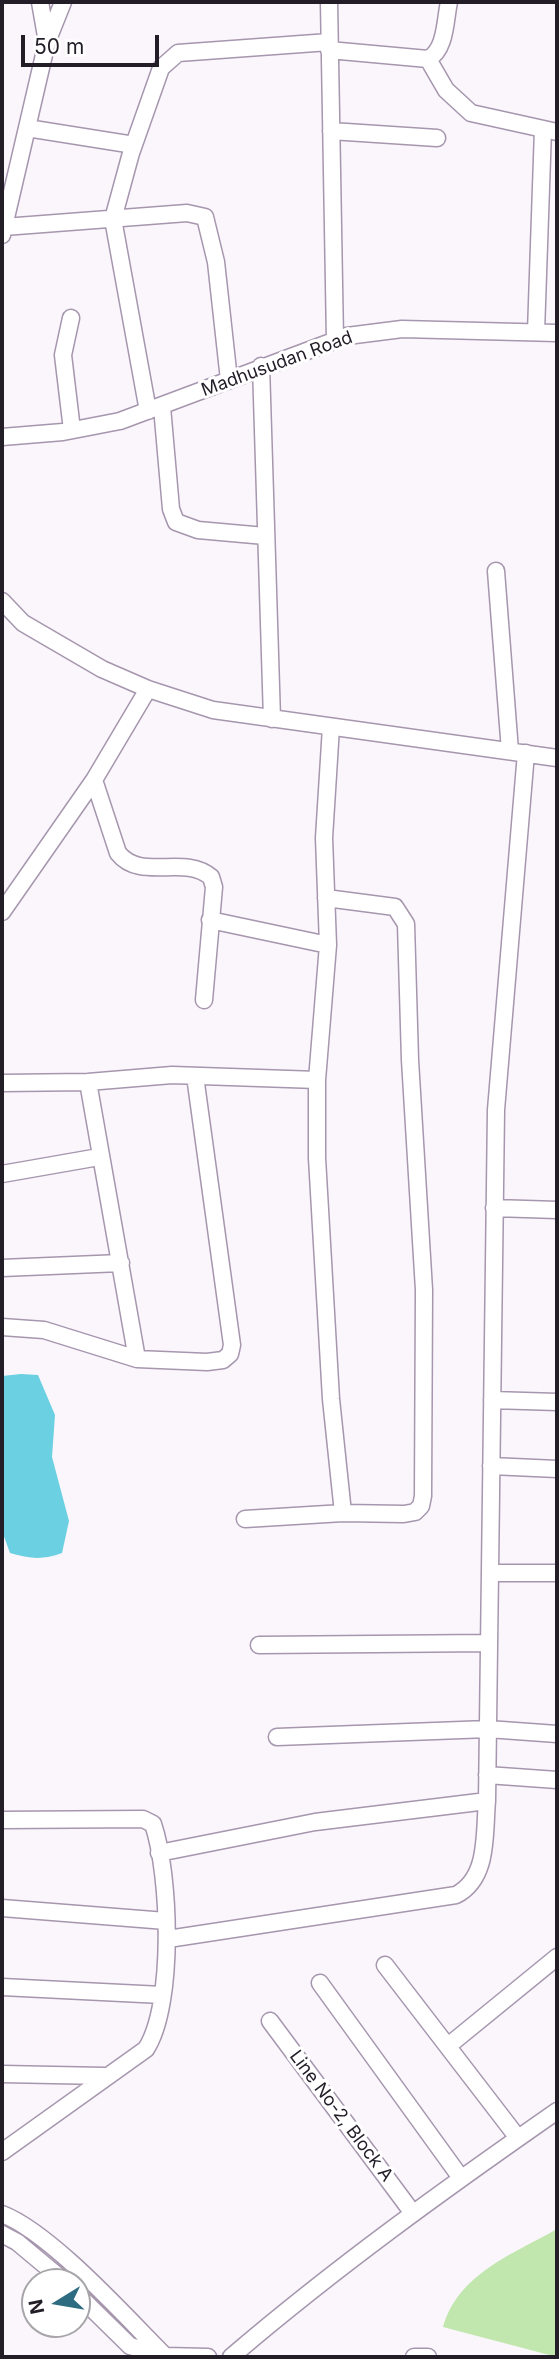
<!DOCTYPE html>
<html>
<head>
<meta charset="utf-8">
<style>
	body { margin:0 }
	#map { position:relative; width:559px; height:2359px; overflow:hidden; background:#faf6fc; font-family:Inter,sans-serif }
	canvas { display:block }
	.frame { position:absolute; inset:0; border:4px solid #231d27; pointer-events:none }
	.north { position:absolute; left:21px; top:2268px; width:70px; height:70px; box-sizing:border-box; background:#fff; border:2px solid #a7a5a9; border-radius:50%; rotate:259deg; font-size:19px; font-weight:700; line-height:28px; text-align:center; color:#231d27 }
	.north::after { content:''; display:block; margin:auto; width:24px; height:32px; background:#2d6c81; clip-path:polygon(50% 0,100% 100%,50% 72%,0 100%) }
	.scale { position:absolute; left:21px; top:35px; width:138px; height:32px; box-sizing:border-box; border:4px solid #231d27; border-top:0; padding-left:9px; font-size:21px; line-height:24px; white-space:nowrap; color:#231d27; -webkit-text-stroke:5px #fff; paint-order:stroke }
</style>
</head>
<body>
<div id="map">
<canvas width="559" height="2359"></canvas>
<div class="frame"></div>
<div class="north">N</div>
<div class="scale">50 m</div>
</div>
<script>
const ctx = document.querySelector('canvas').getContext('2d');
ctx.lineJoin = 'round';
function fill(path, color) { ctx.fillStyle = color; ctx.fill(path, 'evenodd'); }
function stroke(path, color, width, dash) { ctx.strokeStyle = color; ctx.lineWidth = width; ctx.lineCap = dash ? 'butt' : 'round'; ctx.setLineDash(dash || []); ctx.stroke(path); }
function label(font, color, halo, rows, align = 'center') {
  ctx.font = font + ' Inter,sans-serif'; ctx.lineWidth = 6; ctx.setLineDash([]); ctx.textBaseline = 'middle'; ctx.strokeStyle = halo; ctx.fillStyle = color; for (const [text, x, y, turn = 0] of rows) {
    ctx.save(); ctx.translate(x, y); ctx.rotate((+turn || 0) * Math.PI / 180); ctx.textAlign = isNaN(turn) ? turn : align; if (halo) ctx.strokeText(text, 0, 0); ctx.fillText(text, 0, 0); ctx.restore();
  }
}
fill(new Path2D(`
	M557 2229V2357L443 2327C458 2274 513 2254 557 2229Z`), '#c1e7ae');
fill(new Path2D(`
	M21 1374 38 1375 55 1415 52 1457 69 1521 62 1553C43 1560 30 1559 10 1553L2 1531V1376Z`), '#6ad0e2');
const minor = new Path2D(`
	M40 2 47 42
	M329 2 335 340
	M329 50 428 59C446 50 445 20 449 2
	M428 59 446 90 471 113 557 132
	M27 128 134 145
	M331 131 437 138
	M4 227 187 213 205 217 216 262 229 380
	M2 235 47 42 63 2
	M71 318 63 355 72 430
	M536 332 543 129
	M261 366 272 719
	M162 407 171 509 176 522 198 530 265 536
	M148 411 113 219 131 153 161 68 178 53 329 42
	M2 437 63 432 120 421 347 336 402 329 557 333
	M496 571 510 751
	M2 601 23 623 102 669 148 689 213 710 557 758
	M331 727 324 838 328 945 317 1080V1158L331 1399 343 1513
	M94 780 118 853C141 882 184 854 211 877L214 887 204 1000
	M2 912 94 780 148 689
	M210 920 328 945
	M88 1082 137 1359
	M2 1083 88 1082 172 1075 317 1080
	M2 1174 99 1157
	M494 1208 557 1210
	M2 1268 121 1263
	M2 1327 44 1330 137 1359 207 1362 223 1360 230 1354 232 1345 195 1076
	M492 1400 557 1402
	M491 1466 557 1469
	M245 1519 343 1513 404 1514 415 1512 421 1506 423 1496 424 1290 410 1060 406 924 395 907 326 898
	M490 1573H557
	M259 1645 489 1643
	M277 1737 488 1729 557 1734
	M487 1775 557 1780
	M2 1820 143 1819 153 1824C170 1874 175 2004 146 2049L2 2152
	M159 1853 315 1822 487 1801
	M2 1908 166 1921
	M168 1939 456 1895C489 1878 484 1834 487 1801L496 1110 526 753
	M385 1965 518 2138
	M320 1983 461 2178
	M2 1987 162 1995
	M270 2021 412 2212
	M448 2046 557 1957
	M2 2074 104 2076
	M2 2214C51 2233 126 2317 165 2356
	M2 2234 17 2242 65 2282
	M77 2294 130 2346 165 2356 208 2357
	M231 2357C335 2268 445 2189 557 2111
	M414 2357H428`);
stroke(minor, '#a696ae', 19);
stroke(minor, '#fff', 16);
label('18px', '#231d27', '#fff', [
	["Madhusudan Road",277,364,-20],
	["Line No-2, Block A",341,2116,53]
]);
</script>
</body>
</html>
